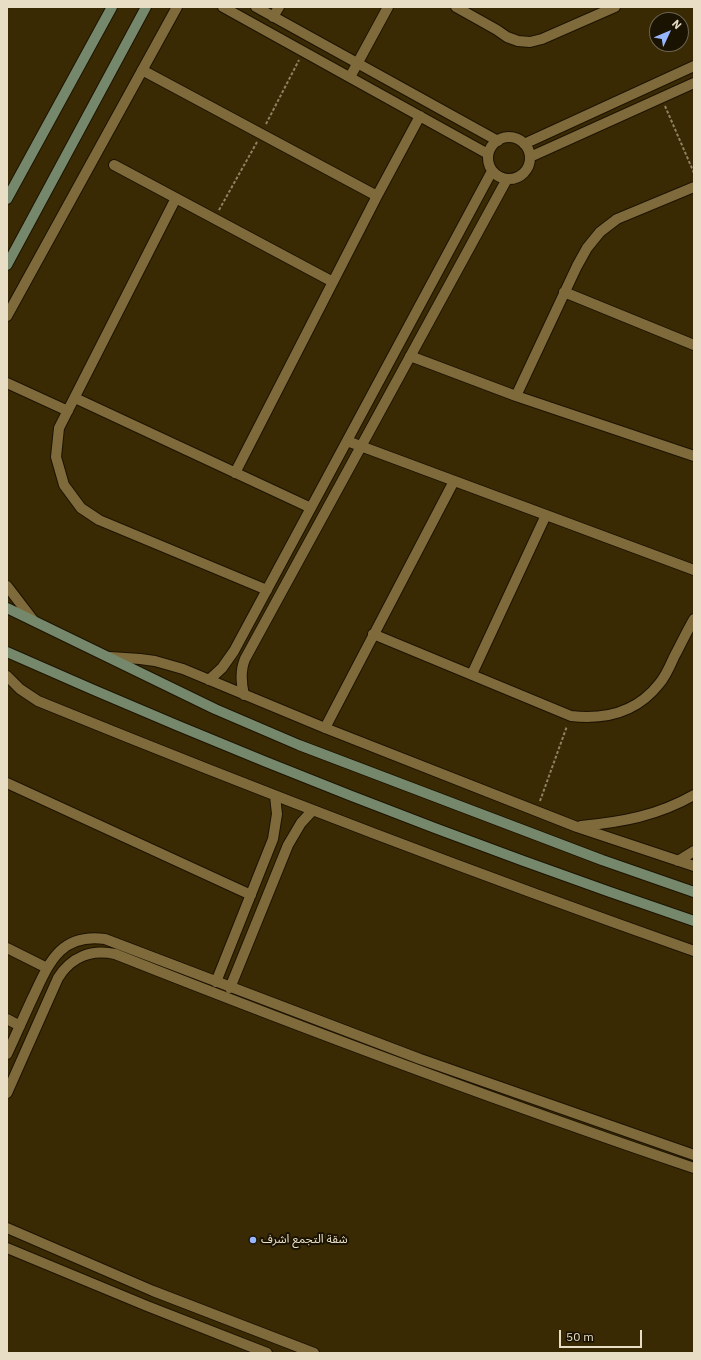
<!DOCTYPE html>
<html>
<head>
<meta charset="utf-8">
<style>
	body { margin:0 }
	#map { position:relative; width:701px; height:1360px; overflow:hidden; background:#392a04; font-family:"IBM Plex Sans",sans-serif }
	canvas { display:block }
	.frame { position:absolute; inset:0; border:8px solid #e8ddc5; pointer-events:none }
	.north { position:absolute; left:649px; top:12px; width:40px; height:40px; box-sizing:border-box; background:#1b1302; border:1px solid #6d6450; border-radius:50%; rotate:46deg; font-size:11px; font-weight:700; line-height:16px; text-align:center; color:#e8ddc5 }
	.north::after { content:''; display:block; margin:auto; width:14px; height:18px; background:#97b6fd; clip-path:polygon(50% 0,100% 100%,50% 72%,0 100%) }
	.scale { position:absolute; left:559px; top:1330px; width:83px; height:18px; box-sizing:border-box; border:2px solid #e8ddc5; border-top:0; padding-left:5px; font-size:12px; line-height:14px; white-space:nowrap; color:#e8ddc5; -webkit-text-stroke:3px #1b1302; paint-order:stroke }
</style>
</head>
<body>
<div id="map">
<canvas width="701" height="1360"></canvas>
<div class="frame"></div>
<div class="north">N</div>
<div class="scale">50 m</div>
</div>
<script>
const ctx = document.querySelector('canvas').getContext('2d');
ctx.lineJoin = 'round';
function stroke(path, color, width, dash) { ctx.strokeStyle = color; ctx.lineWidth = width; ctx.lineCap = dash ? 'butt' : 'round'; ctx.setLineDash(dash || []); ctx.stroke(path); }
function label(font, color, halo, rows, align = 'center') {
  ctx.font = font + ' "IBM Plex Sans","Noto Sans Arabic",sans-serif'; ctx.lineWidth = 4; ctx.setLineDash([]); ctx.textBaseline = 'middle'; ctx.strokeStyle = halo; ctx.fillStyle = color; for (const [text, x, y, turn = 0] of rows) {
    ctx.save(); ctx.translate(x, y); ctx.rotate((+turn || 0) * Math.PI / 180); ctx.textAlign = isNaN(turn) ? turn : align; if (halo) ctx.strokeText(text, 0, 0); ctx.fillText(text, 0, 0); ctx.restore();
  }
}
const street = new Path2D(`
	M223 7 488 154
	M256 7 498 141
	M456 7 497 30 507 37 518 41 530 42 542 39 615 7
	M273 17 279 7
	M142 70 377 196
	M350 77 388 7
	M488 158a21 21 0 1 1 42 0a21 21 0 1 1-42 0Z
	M524 144 694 66
	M530 157 694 83
	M114 165 333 282
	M176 198 59 428 56 457 64 485 81 508 99 520 267 590
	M564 292 694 345
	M7 316 177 7
	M410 356 516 396 694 456
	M7 383 68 411
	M516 396 577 266 587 248 600 232 617 219 694 187
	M75 398 311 508
	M347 441 694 570
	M235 473 377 196 420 116
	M7 586 33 620
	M373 634 571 716C606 720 637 712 659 684 666 676 670 666 674 657 681 644 687 631 694 619
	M110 657 140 659 155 661 183 669 325 728 577 827 694 866
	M472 674 546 515
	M7 676 20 689 38 701C254 789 473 873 694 951
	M209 680 222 668 234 651 492 171
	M244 695C241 682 240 671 245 659L507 179
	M325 728 454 481
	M7 783 251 895
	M581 826C622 822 657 816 694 795
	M678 861 694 851
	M7 948 47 968
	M216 982 273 839 277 814 275 796
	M230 988 288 845 301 823 313 810
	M7 1019 20 1026
	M7 1054C16 1035 24 1016 33 997 49 963 60 933 105 939L420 1059 694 1155
	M7 1093 58 978C71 957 91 949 115 954 307 1030 499 1102 694 1168
	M7 1228 153 1291 314 1353
	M7 1248 147 1306 267 1353`);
const secondary = new Path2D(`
	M7 199 112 7
	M7 265 146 7
	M7 608 215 709 299 745 602 860 694 892
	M7 652C232 752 461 842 694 921`);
stroke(street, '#1d1300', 12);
stroke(secondary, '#1d1300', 12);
stroke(new Path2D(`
	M665 106 694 173
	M266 124 299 60
	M219 210 257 142
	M540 801 567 726`), '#8f8262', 2, [3, 2]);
stroke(street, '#7f6a3b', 10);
stroke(secondary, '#75886b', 10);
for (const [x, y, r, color] of [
	[253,1240,4,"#97b6fd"]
]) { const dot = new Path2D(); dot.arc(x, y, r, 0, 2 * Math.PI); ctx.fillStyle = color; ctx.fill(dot); stroke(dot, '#1b1302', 1.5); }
label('12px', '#e8ddc5', '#1b1302', [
	["شقة التجمع اشرف",261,1240]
], 'left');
</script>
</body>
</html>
